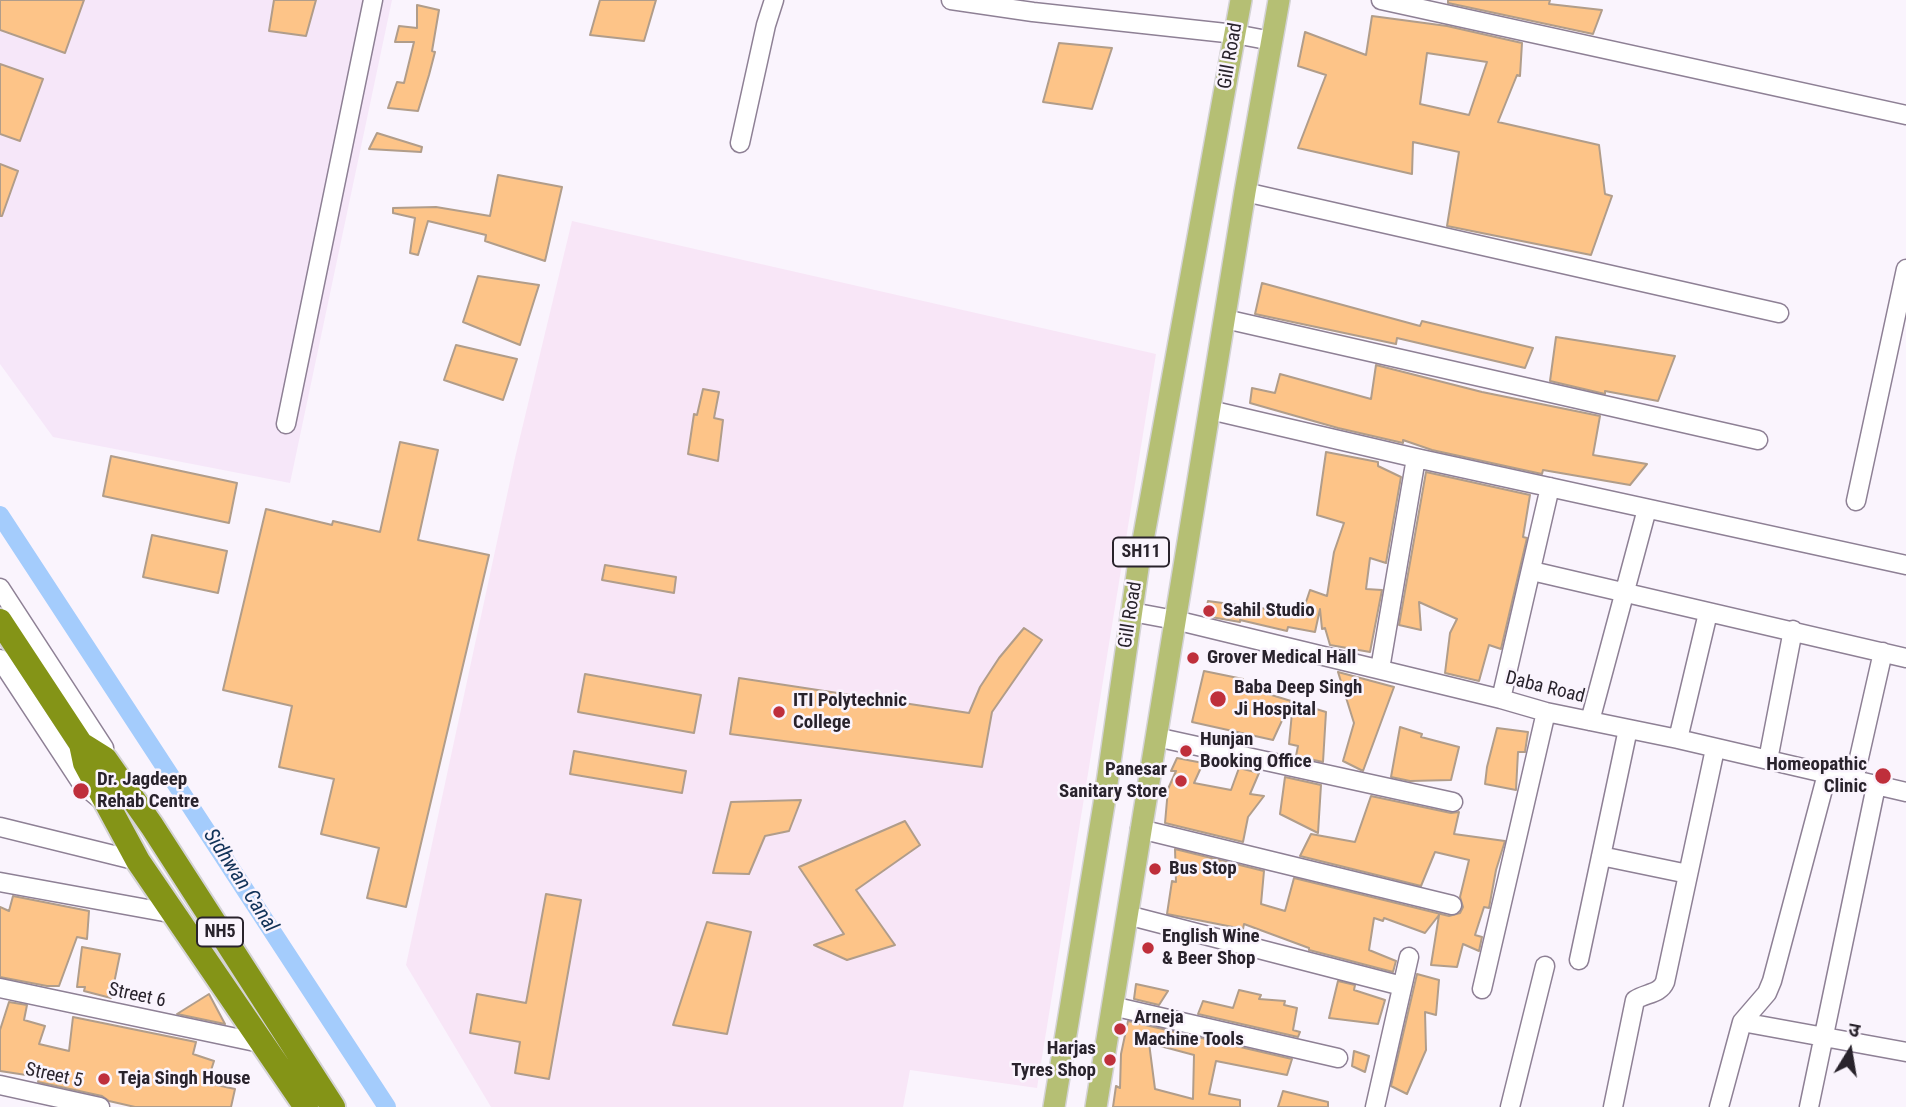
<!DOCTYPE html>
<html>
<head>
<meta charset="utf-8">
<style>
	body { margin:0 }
	#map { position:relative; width:1906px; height:1107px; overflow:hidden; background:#faf4fd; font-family:"Roboto Condensed","Noto Sans Devanagari",sans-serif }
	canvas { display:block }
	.north { position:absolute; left:1815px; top:1016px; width:70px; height:70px; -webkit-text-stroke:5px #faf4fd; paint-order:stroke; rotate:11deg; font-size:19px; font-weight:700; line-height:28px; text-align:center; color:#29232c }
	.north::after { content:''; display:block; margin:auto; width:24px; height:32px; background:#29232c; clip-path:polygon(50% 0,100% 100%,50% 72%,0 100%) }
</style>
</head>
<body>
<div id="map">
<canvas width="1906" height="1107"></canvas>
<div class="north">उ</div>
</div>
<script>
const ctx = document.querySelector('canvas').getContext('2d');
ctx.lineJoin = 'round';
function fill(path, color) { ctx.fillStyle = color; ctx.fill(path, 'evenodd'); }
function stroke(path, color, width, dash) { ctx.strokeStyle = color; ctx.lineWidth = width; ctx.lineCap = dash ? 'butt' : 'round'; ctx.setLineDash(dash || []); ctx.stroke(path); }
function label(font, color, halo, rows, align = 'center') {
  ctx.font = font + ' "Roboto Condensed",sans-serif'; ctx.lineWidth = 5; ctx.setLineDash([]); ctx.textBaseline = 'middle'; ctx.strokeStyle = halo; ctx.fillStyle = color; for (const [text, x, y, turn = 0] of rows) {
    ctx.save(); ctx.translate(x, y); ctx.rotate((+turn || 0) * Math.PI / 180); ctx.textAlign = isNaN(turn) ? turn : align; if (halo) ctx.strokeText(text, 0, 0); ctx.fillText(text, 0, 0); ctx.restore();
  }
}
fill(new Path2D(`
	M0 0H392L290 483 53 437 0 364Z`), '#f6e7f9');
fill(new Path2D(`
	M572 221 1156 354 1037 1088 910 1070 903 1107H491L406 965 515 458Z`), '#f8e6f7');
stroke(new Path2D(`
	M0 515 387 1107`), '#a4ccfc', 18);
const building = new Path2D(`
	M0 0H84L65 53 0 30Z
	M274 0H316L306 36 269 31Z
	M600 0H656L644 41 590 35Z
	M1448 0H1550L1549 4 1602 10 1593 34 1448 3Z
	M417 5 439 10 432 51 435 52 429 75 418 111 388 108 397 82 404 83 414 42H395L399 26 417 28Z
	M1372 16 1447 26 1522 43 1520 76 1517 75 1498 122 1599 145 1605 194 1612 196 1591 255 1447 226 1459 152 1413 142 1412 174 1298 148 1326 75 1298 66 1305 32 1366 55ZM1427 53 1487 62 1469 115 1420 104Z
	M1059 43 1112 48 1092 109 1043 102Z
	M0 64 43 79 20 141 0 134Z
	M377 133 422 147 421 152 369 149Z
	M0 164 18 171 2 216H0Z
	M498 175 562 187 545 261 485 241 486 235 428 221 418 255 410 253 415 218 393 213V208L436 207 490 216Z
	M478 276 539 285 520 345 463 322Z
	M1262 283 1420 326 1422 321 1533 348 1525 368 1397 338 1396 344 1255 314Z
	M1556 337 1675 356 1658 401 1605 391V394L1550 381Z
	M456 345 517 359 503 400 444 380Z
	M1376 365 1482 392 1600 416 1593 455 1647 464 1630 485 1543 470 1542 474 1432 450 1403 440V443L1338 428 1250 403 1252 388 1275 393 1280 374 1371 399Z
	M703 389 719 392 714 418 723 420 718 461 688 454 694 414 697 415Z
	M400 442 438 450 418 540 489 555 406 907 367 898 379 848 321 834 334 779 279 767 292 706 223 690 266 509 332 525 333 521 380 532Z
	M1326 452 1378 462V466L1401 477 1386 563 1370 558 1366 589 1382 590 1370 652 1330 645 1325 628 1322 629 1320 609 1315 632 1288 627 1287 631 1240 620V622L1205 616 1208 601 1267 609 1268 607 1303 611 1310 590 1327 596 1334 552 1344 523 1317 515Z
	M111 456 237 483 229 523 103 496Z
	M1426 472 1530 495 1523 537 1527 538 1501 649 1489 645 1479 681 1445 673 1450 633 1457 619 1419 602 1421 630 1399 625Z
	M152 535 227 551 218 593 143 577Z
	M605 565 676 577 674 593 602 580Z
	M1024 628 1042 640 992 712 982 767 730 734 739 678 969 713 980 687 999 658Z
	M1204 671 1243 679 1242 686 1291 701 1273 740 1192 722Z
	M1338 672 1394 687 1363 771 1343 761 1354 723Z
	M585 674 701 695 694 733 578 712Z
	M1293 702 1326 712 1323 762 1296 756 1298 746 1289 744Z
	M1400 727 1422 734 1421 737 1459 747 1451 780 1410 781 1391 777Z
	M1497 728 1528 732 1525 752H1518L1516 790 1485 784 1487 767Z
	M574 751 686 771 682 793 570 774Z
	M1177 758 1203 763 1194 783 1231 790 1239 768 1259 773 1250 794 1264 796 1248 817 1243 842 1165 823 1168 789 1176 771H1171Z
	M1285 777 1321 785 1318 833 1280 814Z
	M1371 796 1451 813 1459 812 1454 834 1505 841 1496 870 1489 908 1484 907 1475 935 1482 937 1479 951 1463 944 1457 967 1431 965 1439 915 1425 933 1384 918 1383 921 1374 918 1369 950 1396 961 1393 972 1309 950V948L1244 924 1243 929 1167 914 1172 881 1176 882 1175 849 1264 871 1261 904 1285 911 1294 878 1449 916 1460 913 1463 907 1460 897 1469 860 1435 852 1421 886 1300 856 1311 834 1355 842Z
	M801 800 789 831 765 836 749 874 713 873 731 802Z
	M905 821 920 845 856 890 895 945 847 960 814 945 844 934 799 867Z
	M546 894 581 900 549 1079 515 1073 520 1042 470 1033 477 994 526 1003Z
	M13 896 89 911 87 939 77 937 59 986H47L0 977V907L9 911Z
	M707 922 751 932 727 1034 673 1025Z
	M82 947 120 954 111 998 84 991 85 987H77Z
	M1417 974 1439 980 1436 1015 1425 1012 1426 1050 1407 1094 1391 1086Z
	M1338 981 1355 985 1354 990 1385 1000 1378 1024 1329 1018Z
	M1136 984 1168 991 1159 1005 1134 999Z
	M1239 990 1261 995 1259 999 1285 1001 1284 1005 1297 1008 1293 1030 1300 1032 1298 1037 1198 1014 1203 1001 1233 1008Z
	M209 994 225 1024 177 1014Z
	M9 1002 27 1005 24 1020 45 1026 39 1044 69 1051 73 1017 196 1042 193 1054 214 1061 207 1083 235 1089 231 1107H135L109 1101 102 1096 38 1082 39 1077 0 1071V1030Z
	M1128 1021 1292 1059 1287 1075 1216 1061 1209 1094 1240 1100V1107H1113L1116 1086 1120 1088 1121 1054ZM1149 1043 1194 1055 1193 1099 1155 1089Z
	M1354 1051 1369 1056 1365 1072 1352 1066Z
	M1283 1091 1328 1102V1107H1278Z`);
fill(building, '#fdc488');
stroke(building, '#b19d8a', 2);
const minor = new Path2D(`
	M951 0 1033 12 1235 34 1272 41
	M1381 0 1906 115
	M740 143 766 25 774 0
	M1245 192 1779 313
	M1225 319 1758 440
	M1210 410 1416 458 1906 565
	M286 424 373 0
	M1856 501 1906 269
	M1532 571 1906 658
	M0 588 104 748 105 759
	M1132 612 1175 620 1501 699 1546 712 1678 739 1906 792
	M0 659 82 784 100 799
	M1380 669 1416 458
	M1501 699 1550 487
	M1590 721 1647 509
	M1156 737 1453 802
	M1678 739 1708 613
	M1768 760 1793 630
	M1854 780 1883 652
	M0 827 138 861
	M1140 829 1452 905
	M1601 856 1688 874
	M0 882 175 914
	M1127 915 1402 986
	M1579 960 1628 729
	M0 988 265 1044
	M1482 989 1546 712
	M1112 1006 1338 1058
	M1742 1022 1906 1052
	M0 1085 100 1107
	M1375 1107 1409 957
	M1510 1107 1545 966
	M1613 1107 1635 1000C1646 993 1660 994 1665 982L1715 749
	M1719 1107 1742 1022 1767 993 1772 981 1827 774
	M1809 1107 1876 786`);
const major = new Path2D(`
	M1054 1107 1104 804 1138 568 1241 0
	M1096 1107 1245 192 1279 0`);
const highway = new Path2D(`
	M0 621 81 744 85 763 138 861 306 1107
	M81 744 105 759 152 826 333 1107`);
stroke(minor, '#8e8095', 21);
stroke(major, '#d4d3d5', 24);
stroke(highway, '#d4d3d5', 28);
stroke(minor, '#fff', 18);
stroke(major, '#b5bf74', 21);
stroke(highway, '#849417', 24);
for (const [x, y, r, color] of [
	[1209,611,7,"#bf2f3b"],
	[1193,658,7,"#bf2f3b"],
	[1218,699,9,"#bf2f3b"],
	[779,712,7,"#bf2f3b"],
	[1186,751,7,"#bf2f3b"],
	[1883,776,9,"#bf2f3b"],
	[1181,781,7,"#bf2f3b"],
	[81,791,9,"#bf2f3b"],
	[1155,869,7,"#bf2f3b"],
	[1148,948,7,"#bf2f3b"],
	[1120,1029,7,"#bf2f3b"],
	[1110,1060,7,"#bf2f3b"],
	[104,1079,7,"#bf2f3b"]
]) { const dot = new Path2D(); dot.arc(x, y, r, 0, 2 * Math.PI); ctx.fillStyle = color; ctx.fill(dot); stroke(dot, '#faf4fd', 2.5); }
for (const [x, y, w] of [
	[1141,552,56],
	[220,932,46]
]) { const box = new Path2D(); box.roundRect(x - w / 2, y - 14.5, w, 29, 5); ctx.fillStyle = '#faf4fd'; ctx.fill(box); stroke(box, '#29232c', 2); }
label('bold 18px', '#29232c', null, [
	["SH11",1141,552],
	["NH5",220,932]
]);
label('19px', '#29232c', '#faf4fd', [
	["Gill Road",1231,56,-80],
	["Gill Road",1131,615,-81],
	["Daba Road",1545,688,14],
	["Street 6",137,996,12],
	["Street 5",54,1076,12]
]);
label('bold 19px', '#29232c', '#faf4fd', [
	["Sahil Studio",1223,611],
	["Grover Medical Hall",1207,658],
	["Baba Deep Singh",1234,688],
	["Ji Hospital",1234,710],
	["ITI Polytechnic",793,701],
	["College",793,723],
	["Hunjan",1200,740],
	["Booking Office",1200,762],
	["Homeopathic",1867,765,"right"],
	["Clinic",1867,787,"right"],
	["Panesar",1167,770,"right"],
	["Sanitary Store",1167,792,"right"],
	["Dr. Jagdeep",97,780],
	["Rehab Centre",97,802],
	["Bus Stop",1169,869],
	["English Wine",1162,937],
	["& Beer Shop",1162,959],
	["Arneja",1134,1018],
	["Machine Tools",1134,1040],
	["Harjas",1096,1049,"right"],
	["Tyres Shop",1096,1071,"right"],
	["Teja Singh House",118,1079]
], 'left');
label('italic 21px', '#113258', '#faf4fd', [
	["Sidhwan Canal",240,881,57]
]);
</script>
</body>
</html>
